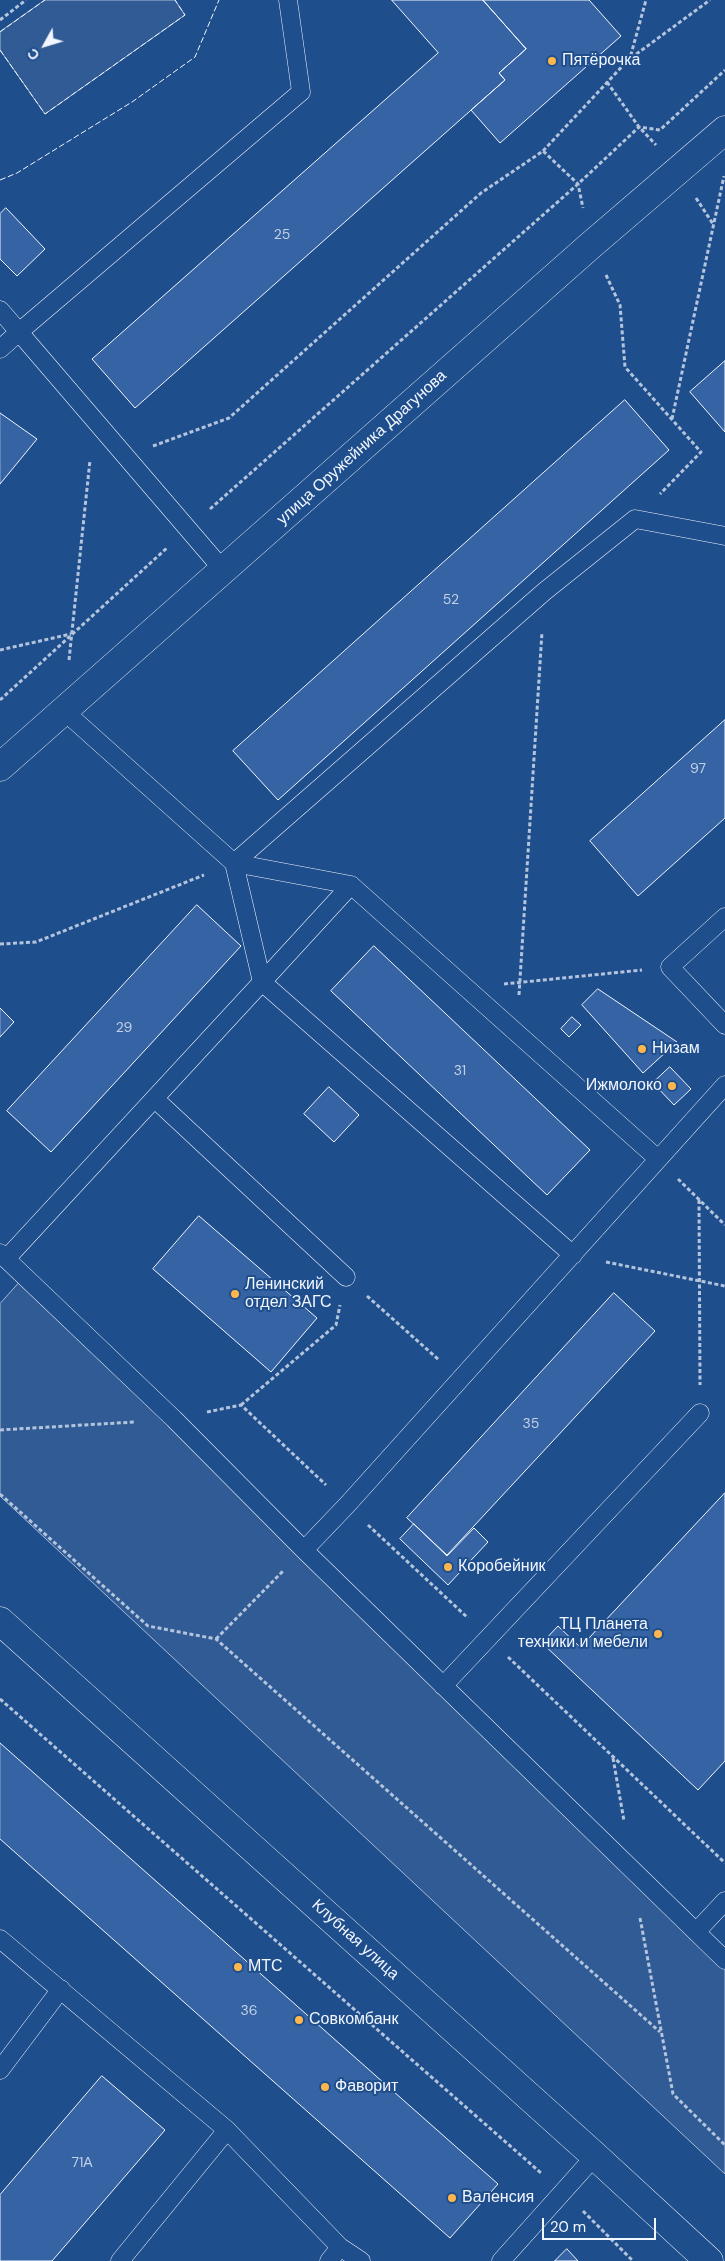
<!DOCTYPE html>
<html>
<head>
<meta charset="utf-8">
<style>
	body { margin:0 }
	#map { position:relative; width:725px; height:2261px; overflow:hidden; background:#1f4e8c; font-family:"DM Sans",sans-serif }
	canvas { display:block }
	.north { position:absolute; left:20px; top:20px; width:50px; height:50px; -webkit-text-stroke:4px #1f4e8c; paint-order:stroke; rotate:231deg; font-size:14px; font-weight:700; line-height:20px; text-align:center; color:#f2f6ff }
	.north::after { content:''; display:block; margin:auto; width:18px; height:22px; background:#f2f6ff; clip-path:polygon(50% 0,100% 100%,50% 72%,0 100%) }
	.scale { position:absolute; left:542px; top:2218px; width:114px; height:22px; box-sizing:border-box; border:2px solid #f2f6ff; border-top:0; padding-left:6px; font-size:15px; line-height:18px; white-space:nowrap; color:#f2f6ff; -webkit-text-stroke:4px #1f4e8c; paint-order:stroke }
</style>
</head>
<body>
<div id="map">
<canvas width="725" height="2261"></canvas>
<div class="north">С</div>
<div class="scale">20 m</div>
</div>
<script>
const ctx = document.querySelector('canvas').getContext('2d');
ctx.lineJoin = 'round';
function fill(path, color) { ctx.fillStyle = color; ctx.fill(path, 'evenodd'); }
function stroke(path, color, width, dash) { ctx.strokeStyle = color; ctx.lineWidth = width; ctx.lineCap = dash ? 'butt' : 'round'; ctx.setLineDash(dash || []); ctx.stroke(path); }
function label(font, color, halo, rows, align = 'center') {
  ctx.font = font + ' "DM Sans",sans-serif'; ctx.lineWidth = 4; ctx.setLineDash([]); ctx.textBaseline = 'middle'; ctx.strokeStyle = halo; ctx.fillStyle = color; for (const [text, x, y, turn = 0] of rows) {
    ctx.save(); ctx.translate(x, y); ctx.rotate((+turn || 0) * Math.PI / 180); ctx.textAlign = isNaN(turn) ? turn : align; if (halo) ctx.strokeText(text, 0, 0); ctx.fillText(text, 0, 0); ctx.restore();
  }
}
const built = new Path2D(`
	M45 0H175L185 15 45 114 0 50V32Z
	M20 1282 725 1961V2174L0 1496V1304Z`);
fill(built, '#305b95');
stroke(built, '#a8bbd7', 1);
const building = new Path2D(`
	M392 0H483L526 49 499 73 505 80 135 408 92 359 438 53Z
	M483 0H589L621 36 500 143 471 110 505 80 499 73 526 49Z
	M6 208 45 249 17 276 0 259V214Z
	M725 361V432L690 392Z
	M625 400 669 450 278 800 233 751Z
	M0 413 37 439 0 484Z
	M725 720V818L638 896 590 841Z
	M197 905 241 946 51 1152 7 1111Z
	M374 946 590 1150 547 1195 331 991Z
	M598 989 677 1042 643 1073 582 1005Z
	M0 1008 14 1022 0 1037Z
	M572 1017 581 1025 569 1037 561 1029Z
	M670 1067 691 1089 674 1105 653 1083Z
	M329 1087 359 1115 334 1142 304 1114Z
	M199 1216 317 1318 271 1372 153 1269Z
	M614 1293 655 1331 447 1555 407 1518Z
	M725 1493V1761L698 1790 542 1643 558 1626 580 1647Z
	M414 1524 447 1556 474 1528 488 1542 448 1585 400 1539Z
	M0 1743 498 2184 450 2238 0 1839Z
	M102 2076 165 2130 52 2261H0V2195Z
	M567 2249 578 2261H555Z`);
fill(building, '#3563a3');
stroke(building, '#f2f6ff', 1);
const service = new Path2D(`
	M0 310 19 332 0 349
	M224 571 19 332 301 92 288 0
	M63 710 234 863 351 885 658 1159
	M725 917 670 967 725 1025
	M262 982 234 863 545 591 635 519 725 536
	M262 982 351 885
	M155 1099 346 1277
	M0 1253 174 1419 304 1550 725 1960
	M6 1259 262 982 573 1255
	M304 1550 347 1505 725 1085
	M443 1686 700 1413
	M696 1932 725 1901
	M0 1939 227 2130 340 2247
	M0 2070 61 1989
	M120 2261 227 2130
	M329 2261 340 2247 361 2261
	M501 2261 595 2156`);
const minor = new Path2D(`
	M0 767 591 245 725 130`);
const secondary = new Path2D(`
	M0 1621 595 2156 709 2261`);
stroke(service, '#f2f6ff', 19);
stroke(minor, '#f2f6ff', 29);
stroke(secondary, '#f2f6ff', 29);
stroke(new Path2D(`
	M0 20 26 0
	M631 58 710 0
	M607 82 639 127 656 145
	M543 151 630 58 646 0
	M696 198 713 224
	M606 275 620 305 625 367 701 452 660 494
	M672 419 724 176
	M153 446 229 418 481 193 543 151 578 184 583 208
	M210 509 578 184 639 127 660 130 725 70
	M0 650 71 634
	M69 660 90 460
	M0 700 168 547
	M0 944 36 942 204 875
	M504 984 642 970
	M519 995 542 632
	M678 1179 725 1225
	M699 1200 700 1385
	M606 1262 725 1286
	M367 1296 439 1360
	M241 1405 336 1325 340 1305
	M207 1412 241 1405 326 1485
	M0 1430 134 1422
	M0 1494 148 1626 216 1639 660 2032
	M368 1525 468 1618
	M216 1639 284 1570
	M508 1657 725 1863
	M0 1699 541 2173
	M613 1758 624 1821
	M640 1918 673 2094 725 2145
	M583 2211 633 2261`), '#b3c4dc', 3, [4, 2.5]);
stroke(service, '#1f4e8c', 18);
stroke(minor, '#1f4e8c', 28);
stroke(secondary, '#1f4e8c', 28);
stroke(new Path2D(`
	M0 32 45 0
	M0 50 45 114 185 15 175 0
	M0 180 17 173 132 102 195 57 219 0`), '#f2f6ff', 1, [6, 2.5]);
for (const [x, y, r, color] of [
	[552,61,5,"#ffb74d"],
	[642,1049,5,"#ffb74d"],
	[672,1086,5,"#ffb74d"],
	[235,1294,5,"#ffb74d"],
	[448,1567,5,"#ffb74d"],
	[658,1634,5,"#ffb74d"],
	[238,1967,5,"#ffb74d"],
	[299,2020,5,"#ffb74d"],
	[325,2087,5,"#ffb74d"],
	[452,2198,5,"#ffb74d"]
]) { const dot = new Path2D(); dot.arc(x, y, r, 0, 2 * Math.PI); ctx.fillStyle = color; ctx.fill(dot); stroke(dot, '#1f4e8c', 2); }
label('14px', '#c3d1e8', null, [
	["25",282,235],
	["52",451,600],
	["97",698,769],
	["29",124,1028],
	["31",460,1071],
	["35",531,1424],
	["36",249,2011],
	["71А",82,2163]
]);
label('16px', '#f2f6ff', '#1f4e8c', [
	["Пятёрочка",562,61],
	["Низам",652,1049],
	["Ижмолоко",662,1086,"right"],
	["Ленинский",245,1285],
	["отдел ЗАГС",245,1303],
	["Коробейник",458,1567],
	["ТЦ Планета",648,1625,"right"],
	["техники и мебели",648,1643,"right"],
	["МТС",248,1967],
	["Совкомбанк",309,2020],
	["Фаворит",335,2087],
	["Валенсия",462,2198]
], 'left');
label('16px', '#f2f6ff', '#1f4e8c', [
	["улица Оружейника Драгунова",362,448,-42],
	["Клубная улица",355,1940,42]
]);
</script>
</body>
</html>
